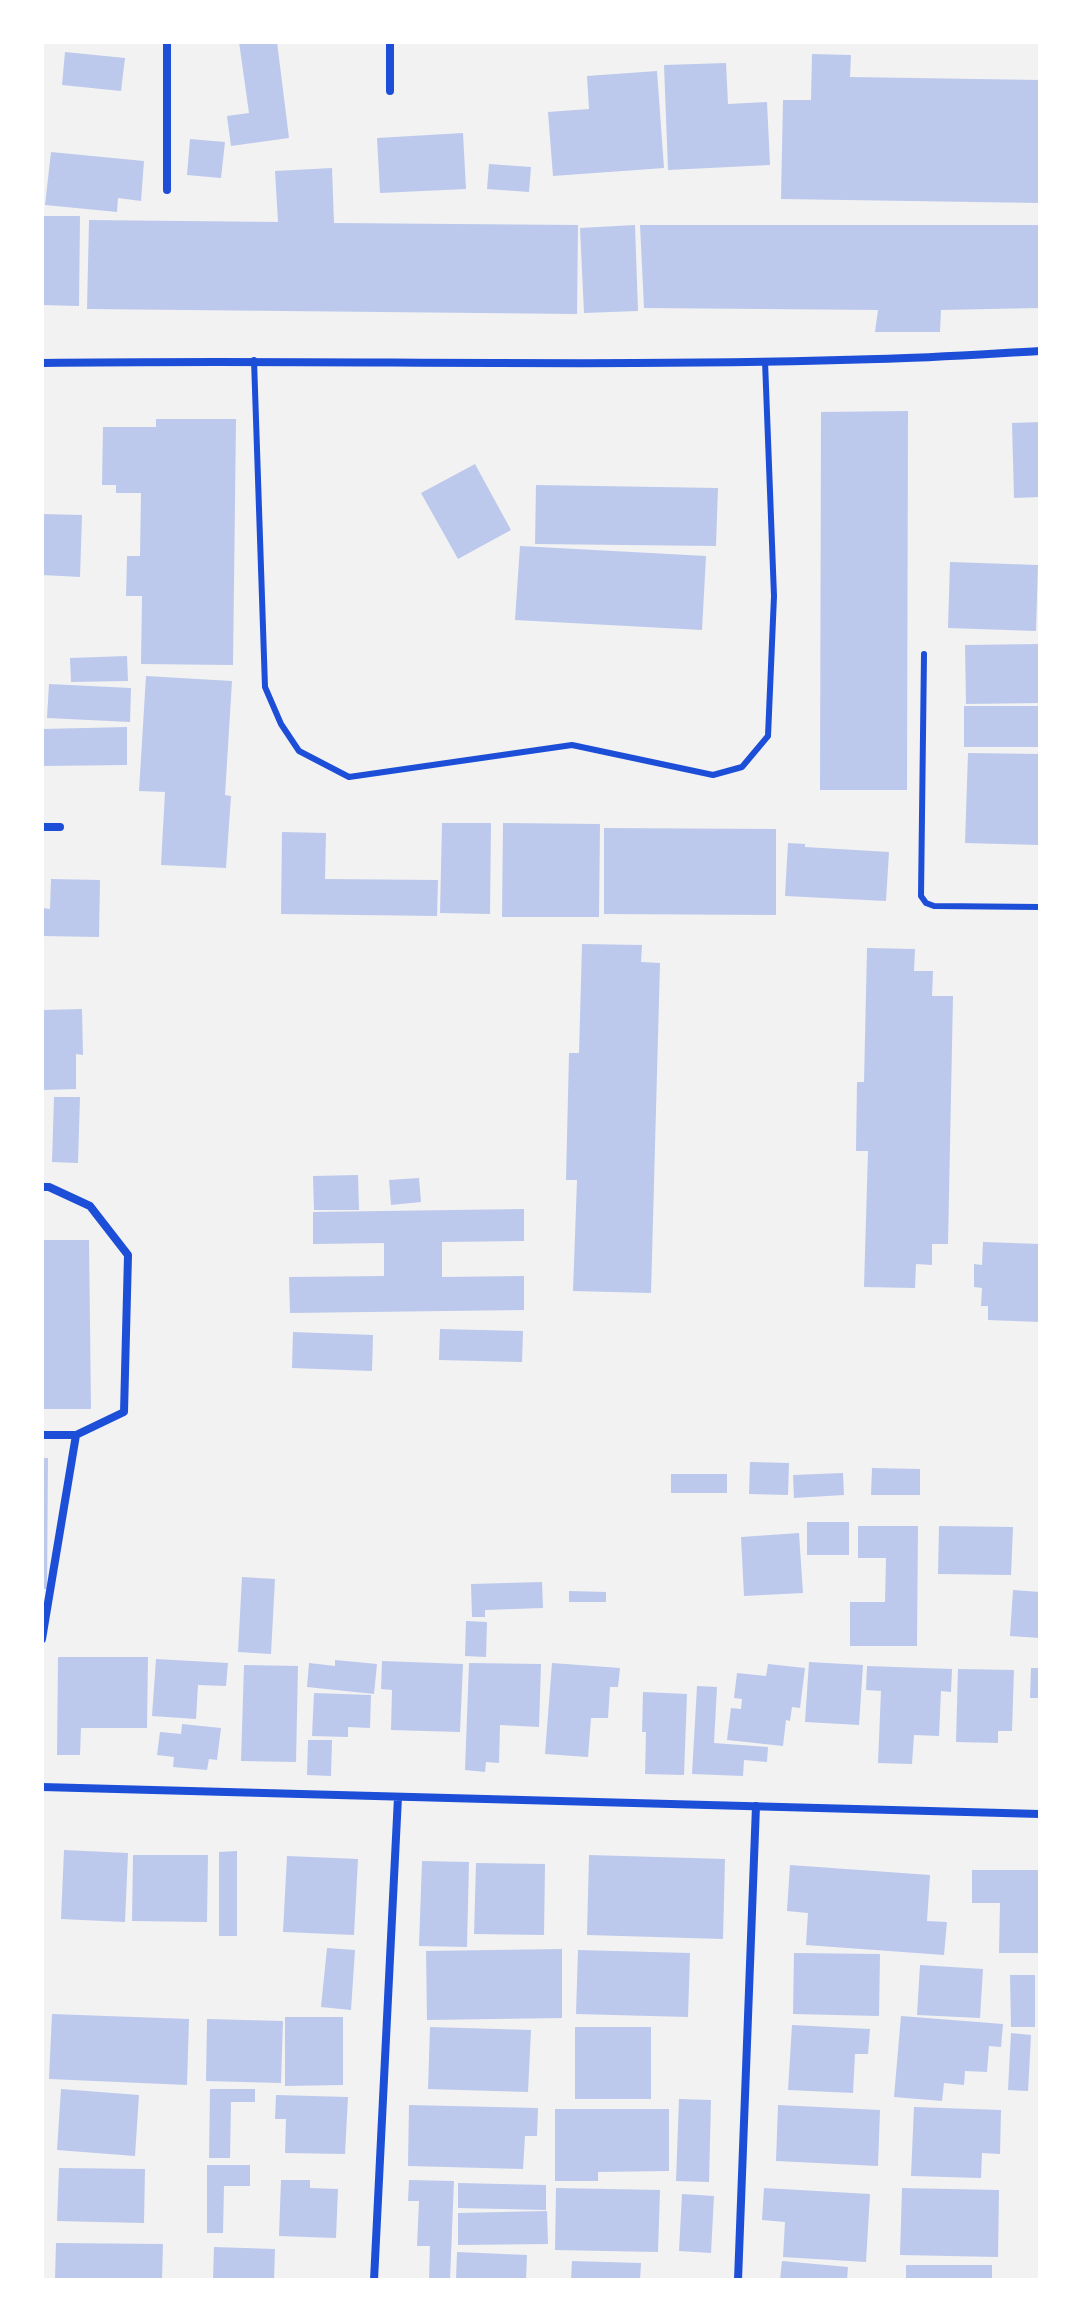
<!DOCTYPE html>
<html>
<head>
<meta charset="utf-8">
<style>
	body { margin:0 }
	#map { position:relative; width:1082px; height:2322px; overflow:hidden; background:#f2f2f2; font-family:Figtree,sans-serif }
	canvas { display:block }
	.frame { position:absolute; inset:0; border:44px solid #fff; pointer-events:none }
</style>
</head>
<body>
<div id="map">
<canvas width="1082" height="2322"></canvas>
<div class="frame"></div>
</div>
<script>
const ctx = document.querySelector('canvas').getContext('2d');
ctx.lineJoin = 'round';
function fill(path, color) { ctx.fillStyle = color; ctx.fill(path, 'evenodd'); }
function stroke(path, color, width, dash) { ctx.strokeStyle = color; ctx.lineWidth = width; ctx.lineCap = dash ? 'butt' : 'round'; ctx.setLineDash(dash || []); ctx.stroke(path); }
fill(new Path2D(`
	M239 42H277L289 138 231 146 227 116 249 113Z
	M65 52 125 58 121 91 62 85Z
	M812 54 851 55 850 77 1040 80V203L781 199 783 100H811Z
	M726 63 728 104 767 102 770 165 668 170 664 65Z
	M657 71 664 168 553 176 548 112 589 109 587 76Z
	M463 133 466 189 380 193 377 138Z
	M190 139 225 142 221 178 187 175Z
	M51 152 144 161 141 201 118 198 117 212 45 205Z
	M489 164 531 167 529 192 487 189Z
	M332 168 334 223 578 225 577 314 87 309 89 220 278 222 275 171Z
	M42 216H80L79 306 42 305Z
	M635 225 638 311 584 313 580 228Z
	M640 225H1040V308L941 310 940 332H875L878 310 644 308Z
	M908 411 907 790H820L821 412Z
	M156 419H236L233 665 141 664 142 596H126L127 556H140L141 493H116V485H102L103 427H156Z
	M1040 422V497L1014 498 1012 423Z
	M475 464 511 530 458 559 421 493Z
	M536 485 718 488 716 546 535 544Z
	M42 514 82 515 80 577 42 575Z
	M520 546 706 556 702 630 515 620Z
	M950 562 1038 565 1036 631 948 628Z
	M1040 644V703L966 704 965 645Z
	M127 656 128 681 71 682 70 658Z
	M146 676 232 681 225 795 231 796 226 868 161 865 165 792 139 791Z
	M49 684 131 688 130 722 47 718Z
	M964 706H1040V747H964Z
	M127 727V765L42 766V729Z
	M968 753 1040 754V845L965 843Z
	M442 823H491L490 914 440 913Z
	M503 823 600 824 599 917H502Z
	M604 828 776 829V915L604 914Z
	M282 832 326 833 325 879 438 880 437 916 281 914Z
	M788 843 805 844V847L889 852 886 901 785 896Z
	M51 879 100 880 99 937 42 936 43 908 50 909Z
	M582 944 642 945 641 962 660 963 651 1293 573 1291 577 1180H566L569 1053H579Z
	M867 948 915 949 914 971H933L932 996H953L948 1244H932V1265L916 1264 915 1288 864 1287 868 1151H856L857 1082H864Z
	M82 1009 83 1055 76 1054V1089L43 1090 42 1010Z
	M54 1097H80L78 1163 52 1162Z
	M358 1175 359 1210H314L313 1176Z
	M419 1178 421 1202 391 1205 389 1180Z
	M524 1209V1241L442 1242V1277L524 1276V1310L290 1313 289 1277 384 1276V1243L313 1244V1212Z
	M42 1240H89L91 1409H42Z
	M983 1242 1040 1244V1322L988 1320V1306H981L982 1288 974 1287V1264L982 1265Z
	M440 1329 523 1331 522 1362 439 1360Z
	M293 1332 373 1335 372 1371 292 1368Z
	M42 1458H48L47 1589H42Z
	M750 1462 789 1463 788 1495 749 1494Z
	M872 1468 920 1469V1495H871Z
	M843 1473 844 1495 794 1498 793 1475Z
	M671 1474H727V1493H671Z
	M807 1522H849V1555H807Z
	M858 1526H918L917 1646H850V1602H885L886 1558H858Z
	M939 1526 1013 1527 1011 1575 938 1574Z
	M799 1533 803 1593 744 1596 741 1537Z
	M242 1577 275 1579 271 1654 238 1652Z
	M542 1582 543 1608 485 1610V1617H472L471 1584Z
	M1013 1590 1040 1592V1638L1010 1636Z
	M569 1591 606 1592V1602H569Z
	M466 1621 487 1622 486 1657 465 1656Z
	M58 1657H148L147 1728H81L80 1755H57Z
	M156 1659 228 1663 226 1686 198 1685 196 1719 152 1716Z
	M335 1660 377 1664 374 1694 307 1687 309 1663 335 1666Z
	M382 1661 463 1664 460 1732 391 1730 392 1690 381 1689Z
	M809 1662 863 1665 859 1725 805 1722Z
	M469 1663 541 1664 539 1727 500 1725 499 1763 486 1762 485 1772 465 1770Z
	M552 1663 620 1668 618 1687H610L608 1718H591L588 1757 545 1754Z
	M768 1664 805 1668 800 1708 792 1707 790 1721 786 1720 783 1746 727 1740 731 1708 741 1709 742 1699 734 1698 737 1673 766 1676Z
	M244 1665 298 1666 296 1762 241 1761Z
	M867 1666 952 1669 951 1692 941 1691 939 1736 914 1735 912 1764 878 1763 881 1691 866 1690Z
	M1031 1668H1040V1698H1030Z
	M958 1669 1014 1670 1012 1731H998V1743L956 1742Z
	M697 1686 717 1687 714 1743 768 1747 767 1762 744 1760 743 1776 692 1774Z
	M643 1692 687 1694 684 1775 645 1774 646 1732H642Z
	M314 1693 371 1695 370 1728 348 1727V1737L312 1736Z
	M182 1724 221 1728 217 1760 209 1759 207 1770 173 1767 174 1757 157 1755 160 1732 181 1734Z
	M308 1740H332L331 1776 307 1775Z
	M64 1850 128 1853 125 1922 61 1919Z
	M237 1851V1936H219V1852Z
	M133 1855H208L207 1922 132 1921Z
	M589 1855 725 1859 723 1939 587 1935Z
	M287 1856 358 1859 354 1935 283 1932Z
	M422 1861 469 1862 467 1947 419 1946Z
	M476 1863 545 1864 544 1935 474 1934Z
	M790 1865 930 1875 927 1921 947 1922 944 1955 806 1945 808 1913 787 1911Z
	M972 1870H1040V1953H999L1000 1903H972Z
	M327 1948 355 1950 351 2010 321 2007Z
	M562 1949V2018L427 2020 426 1951Z
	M578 1950 690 1953 688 2017 576 2014Z
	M794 1953 880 1954 879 2016 793 2014Z
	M920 1965 983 1969 980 2018 917 2015Z
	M1010 1975H1035V2027H1011Z
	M52 2014 189 2019 187 2085 49 2079Z
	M901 2016 1003 2024 1001 2047 989 2046 987 2072 965 2071 964 2085 944 2083 942 2101 894 2097Z
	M285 2017H343V2085L285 2086Z
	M207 2019 283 2021 281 2083 206 2081Z
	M792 2025 870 2029 868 2054H855L853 2093 788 2090Z
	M430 2027 531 2030 528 2092 428 2089Z
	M575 2027H651V2099H575Z
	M1011 2033 1031 2035 1028 2091 1008 2090Z
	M61 2089 139 2095 135 2156 57 2150Z
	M210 2089H255V2102H231L230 2158H209Z
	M276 2095 348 2097 345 2154 285 2153 286 2119H275Z
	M679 2099 711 2100 709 2182 676 2181Z
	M409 2105 538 2108 537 2136H525L523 2169 408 2166Z
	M778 2105 880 2110 878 2166 776 2161Z
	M914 2107 1001 2110 1000 2154 982 2153 981 2178 911 2176Z
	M555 2109H669V2171L598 2172V2181H555Z
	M207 2165H250V2186H224L223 2233H207Z
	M59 2168 145 2169 144 2223 57 2221Z
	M281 2180H310V2188L338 2189 336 2238 279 2236Z
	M409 2180 454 2181 450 2280H429L430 2246H417L419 2201H408Z
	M458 2183 546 2185V2210L458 2208Z
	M556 2188 660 2190 658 2252 555 2250Z
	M764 2188 870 2194 866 2262 783 2257 785 2222 762 2220Z
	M902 2188 999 2190 998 2257 900 2255Z
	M682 2194 714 2196 711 2253 679 2251Z
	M547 2211 548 2244 458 2245V2213Z
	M56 2243 163 2244 162 2280H55Z
	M214 2247 275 2249 274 2280H213Z
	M457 2252 527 2255 526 2280H456Z
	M572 2261 641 2263 640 2280H571Z
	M782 2261 848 2267 847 2280H780Z
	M906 2265H992V2280H906Z`), '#bdc9ec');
stroke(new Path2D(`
	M254 360 265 687 281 724 299 751 349 777 572 745 713 775 742 767 768 736 774 596 765 361
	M924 654 921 896 926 903 934 906 1040 907`), '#1d4ed8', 6);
stroke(new Path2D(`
	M167 42V190
	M390 42V91
	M42 363C320 359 599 368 877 359 931 358 986 354 1040 351
	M42 827H60
	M42 1187H49L90 1206 128 1255 124 1412 76 1435H42
	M42 1639 76 1435
	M42 1787 1040 1814
	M374 2280 398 1797
	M738 2280 756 1806`), '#1d4ed8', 8);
</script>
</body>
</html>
